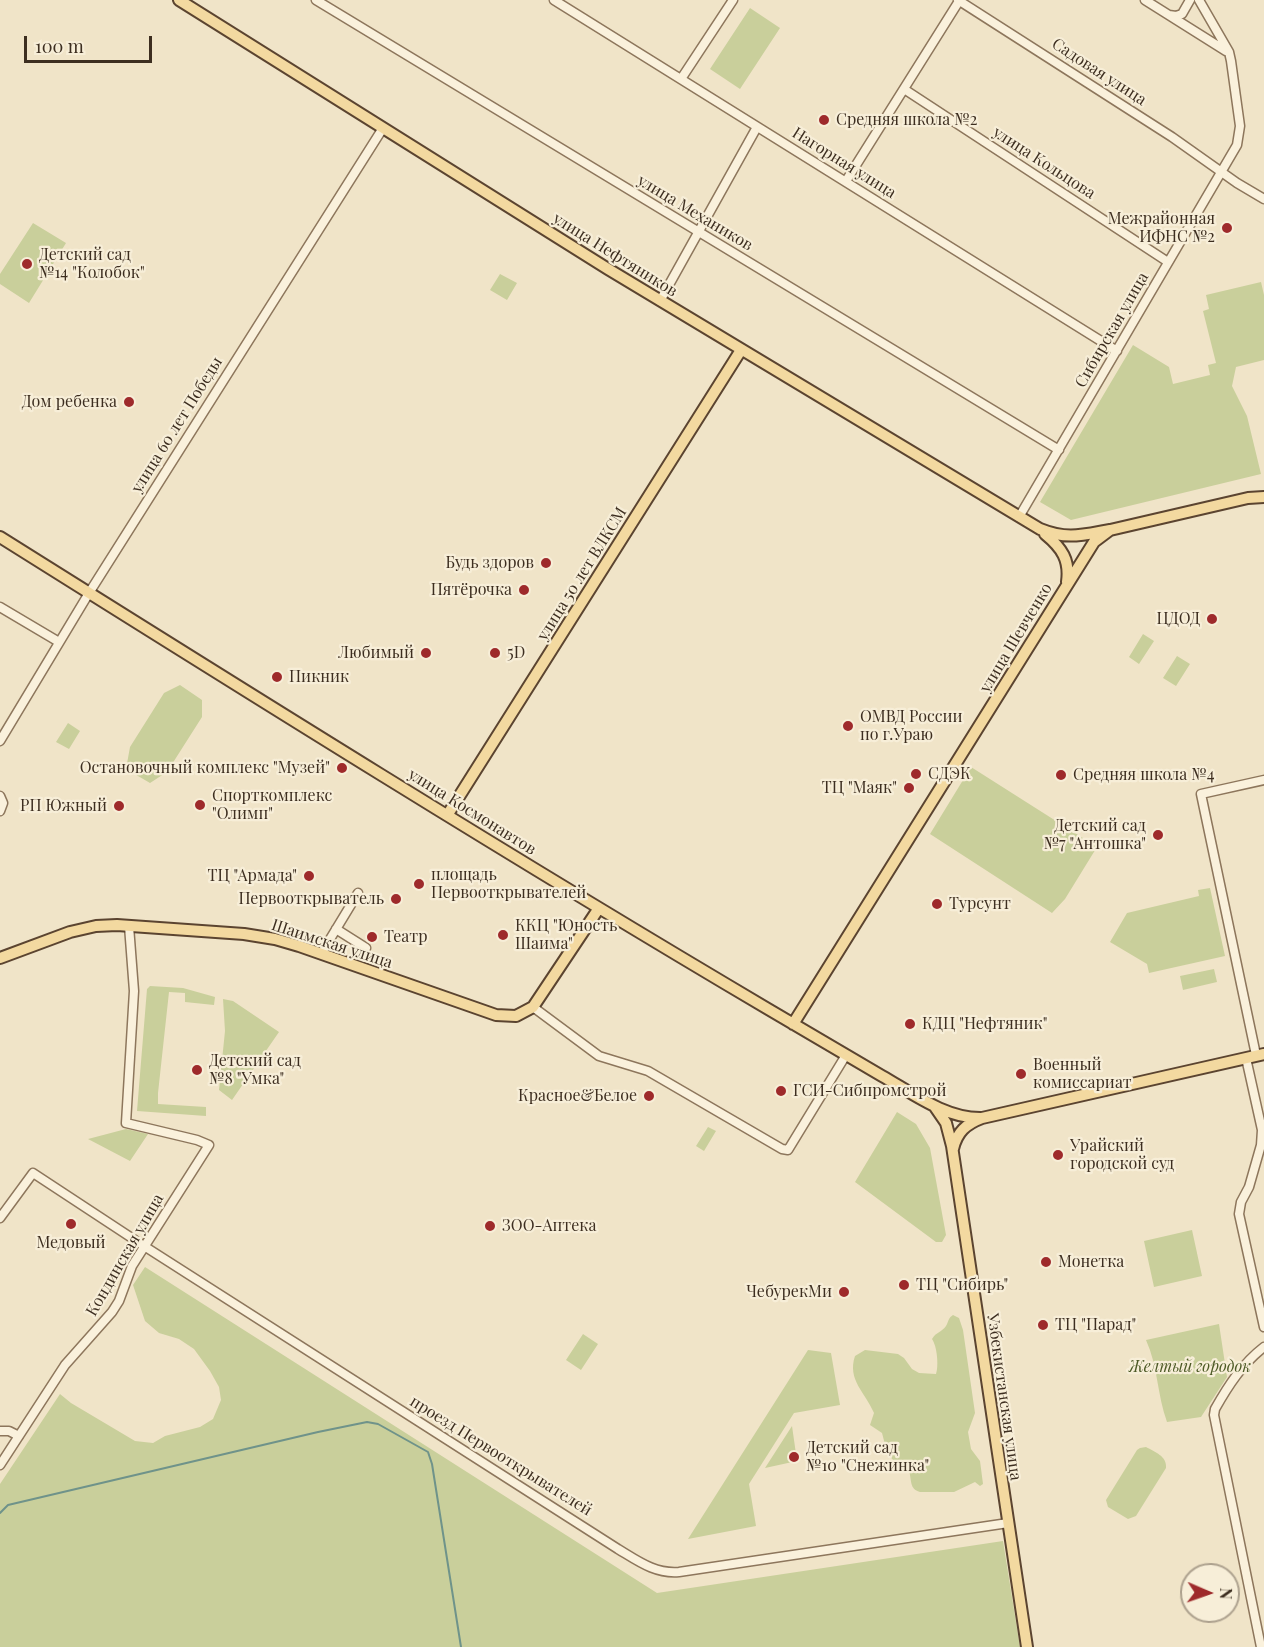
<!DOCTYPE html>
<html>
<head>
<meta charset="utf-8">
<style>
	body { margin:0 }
	#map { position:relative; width:1264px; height:1647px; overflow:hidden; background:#f0e4c8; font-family:"Playfair Display",serif }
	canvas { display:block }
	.north { position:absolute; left:1180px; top:1563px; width:60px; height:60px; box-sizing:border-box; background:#f7eed8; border:2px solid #ada18e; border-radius:50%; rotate:92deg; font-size:16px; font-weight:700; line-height:24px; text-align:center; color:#3d2e20 }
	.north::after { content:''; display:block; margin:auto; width:21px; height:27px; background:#9e2a2b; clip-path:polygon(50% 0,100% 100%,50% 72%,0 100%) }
	.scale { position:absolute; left:24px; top:36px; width:128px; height:27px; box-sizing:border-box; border:3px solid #3d2e20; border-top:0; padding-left:8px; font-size:18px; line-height:21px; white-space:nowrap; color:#3d2e20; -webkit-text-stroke:4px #f7eed8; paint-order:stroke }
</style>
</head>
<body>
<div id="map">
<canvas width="1264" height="1647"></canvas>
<div class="north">N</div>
<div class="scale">100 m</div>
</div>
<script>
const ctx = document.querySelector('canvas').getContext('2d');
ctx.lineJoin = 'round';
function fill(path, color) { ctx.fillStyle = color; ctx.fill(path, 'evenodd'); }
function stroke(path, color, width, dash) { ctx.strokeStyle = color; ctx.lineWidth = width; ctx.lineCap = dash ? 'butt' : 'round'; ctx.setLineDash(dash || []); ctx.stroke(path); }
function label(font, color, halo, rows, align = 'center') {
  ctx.font = font + ' "Playfair Display",serif'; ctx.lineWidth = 4.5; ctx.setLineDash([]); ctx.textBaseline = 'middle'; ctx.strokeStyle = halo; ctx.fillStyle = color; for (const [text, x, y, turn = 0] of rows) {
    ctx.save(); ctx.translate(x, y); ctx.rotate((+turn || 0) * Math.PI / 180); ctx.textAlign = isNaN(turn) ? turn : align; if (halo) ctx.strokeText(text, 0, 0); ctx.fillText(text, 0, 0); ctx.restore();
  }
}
fill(new Path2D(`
	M750 8 780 28 740 89 710 69Z
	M33 223 66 243 29 303 0 284V274Z
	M500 274 517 283 507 300 490 290Z
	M1261 282 1264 295V360L1236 367 1232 386 1247 416 1261 474 1071 520 1040 502 1133 345 1169 367 1173 384 1210 375 1208 365 1216 363 1203 311 1209 309 1206 295Z
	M1143 634 1154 641 1139 664 1129 657Z
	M1177 656 1190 664 1176 686 1163 678Z
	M180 685 202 700V717L167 772 150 783 126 769 130 747 164 693Z
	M68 723 80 731 69 749 56 742Z
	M971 767 1097 847 1065 899 1052 913 930 834Z
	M1210 888 1225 956 1149 973 1147 964 1110 942 1127 913 1199 896 1198 890Z
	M1214 969 1217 982 1183 990 1180 976Z
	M150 986 183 988 215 997 214 1005 185 1002V993L169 992 158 1093V1104L206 1107V1116L137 1111 147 989Z
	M223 999 233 1001 279 1032 232 1100 219 1090 225 1031Z
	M897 1112 916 1124 930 1148 946 1235 942 1242H936L855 1182Z
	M708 1127 716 1131 704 1151 696 1146Z
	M126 1129 148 1134 130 1161 88 1139Z
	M1192 1230 1202 1276 1154 1287 1144 1241Z
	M145 1267 657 1593 1003 1541 1020 1647H0V1484L60 1394 71 1403 135 1441 153 1443 165 1436 200 1427 213 1419 221 1400 219 1387 210 1371 194 1349 179 1339 159 1333 145 1321 133 1285Z
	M953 1315 959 1318 963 1330 975 1413 968 1432 971 1449 980 1461 983 1484 980 1486 975 1482 954 1492H920C909 1489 912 1480 909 1471L893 1460 887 1452 882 1433 870 1425 874 1413C865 1392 847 1380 855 1356L865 1350 898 1354 904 1358 912 1369 919 1373 936 1374C939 1366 937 1346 932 1339 936 1332 942 1332 946 1326 949 1321 948 1318 953 1315Z
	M1219 1324 1227 1377 1201 1417 1167 1422C1157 1395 1158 1366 1146 1340Z
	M583 1334 598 1344 581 1370 566 1360Z
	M808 1350 831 1353 840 1405 794 1413 749 1484 756 1526 688 1539Z
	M792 1426 797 1461 765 1468Z
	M1146 1447C1155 1452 1167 1456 1166 1468L1136 1516 1128 1519 1108 1507 1106 1500 1137 1450 1140 1448Z`), '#c9cf9b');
stroke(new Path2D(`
	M0 1513 8 1505 318 1432 367 1422 378 1424 428 1452 432 1464 461 1647`), '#6f938a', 2);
const minor = new Path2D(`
	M316 0 1059 450
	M554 0 1117 351
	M958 0 1172 137 1237 183 1264 199
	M1145 0 1226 51
	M1169 15 1176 16 1182 14 1190 0
	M681 79 733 0
	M904 89 1168 262
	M846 181 959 1
	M660 301 757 127
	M1019 517 1237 145 1240 126 1231 61 1229 52 1199 0
	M0 607 59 642
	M0 741 89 593 383 128
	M0 796 3 803 0 811
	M336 929 366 948
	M321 954 358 893
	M533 1007 599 1056 648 1071 782 1149 788 1150 846 1055
	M1256 1055 1201 794 1264 780
	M1246 1058 1262 1130 1261 1145 1249 1187 1241 1202 1239 1214 1264 1327
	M0 1218 33 1173 144 1246 618 1549C638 1561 655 1574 679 1572L1008 1523
	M0 1431H9L19 1436
	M0 1465 65 1365 112 1312 119 1301 132 1266 209 1145 197 1140 126 1123 134 991 129 926
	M1261 1647 1214 1415 1215 1409C1228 1386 1242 1364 1264 1347`);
const major = new Path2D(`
	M179 0 608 269 1040 529C1067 540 1082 535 1110 530
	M1045 534C1062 548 1070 560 1067 582
	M0 537C255 697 509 856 768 1009 806 1031 844 1054 882 1076 912 1093 946 1119 982 1118
	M448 814 741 350
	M0 958 70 932 96 926 117 925 244 934 275 939 299 946 496 1015 516 1016 533 1007 599 908
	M793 1024 1094 542 1110 530 1248 498 1264 497
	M935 1107 946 1123 952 1146 1027 1647
	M953 1149C957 1132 966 1124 982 1118L1264 1054`);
stroke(minor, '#8d765c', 11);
stroke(major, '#5b4430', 14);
stroke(minor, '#faf1dc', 8);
stroke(major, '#f3d9a0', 10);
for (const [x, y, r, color] of [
	[824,120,6,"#9e2a2b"],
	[1227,228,6,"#9e2a2b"],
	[27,264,6,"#9e2a2b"],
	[129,402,6,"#9e2a2b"],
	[546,563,6,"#9e2a2b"],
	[524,590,6,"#9e2a2b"],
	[1212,619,6,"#9e2a2b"],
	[426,653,6,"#9e2a2b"],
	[495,653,6,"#9e2a2b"],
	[277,677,6,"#9e2a2b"],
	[848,726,6,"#9e2a2b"],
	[342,768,6,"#9e2a2b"],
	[916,774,6,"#9e2a2b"],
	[1061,775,6,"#9e2a2b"],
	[909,788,6,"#9e2a2b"],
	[200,805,6,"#9e2a2b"],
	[119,806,6,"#9e2a2b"],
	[1158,835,6,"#9e2a2b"],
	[309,876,6,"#9e2a2b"],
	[419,884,6,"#9e2a2b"],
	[396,899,6,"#9e2a2b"],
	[937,904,6,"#9e2a2b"],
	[503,935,6,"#9e2a2b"],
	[372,937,6,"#9e2a2b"],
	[910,1024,6,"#9e2a2b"],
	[197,1070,6,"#9e2a2b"],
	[1021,1074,6,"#9e2a2b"],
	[781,1091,6,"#9e2a2b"],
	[649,1096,6,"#9e2a2b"],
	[1058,1155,6,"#9e2a2b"],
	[71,1224,6,"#9e2a2b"],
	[490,1226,6,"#9e2a2b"],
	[1046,1262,6,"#9e2a2b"],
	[904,1285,6,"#9e2a2b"],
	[844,1292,6,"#9e2a2b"],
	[1043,1325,6,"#9e2a2b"],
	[794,1457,6,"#9e2a2b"]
]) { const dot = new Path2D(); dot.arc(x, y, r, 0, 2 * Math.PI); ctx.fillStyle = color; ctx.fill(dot); stroke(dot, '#f7eed8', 2); }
label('16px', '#3d2e20', '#f7eed8', [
	["Садовая улица",1099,72,33],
	["Нагорная улица",844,163,32],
	["улица Кольцова",1044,163,33],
	["улица Механиков",695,213,31],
	["улица Нефтяников",615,255,32],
	["Сибирская улица",1112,330,-60],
	["улица 60 лет Победы",177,425,-58],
	["улица 50 лет ВЛКСМ",582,574,-58],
	["улица Шевченко",1016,638,-59],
	["улица Космонавтов",472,812,32],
	["Шаимская улица",332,944,18],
	["Кондинская улица",125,1255,-60],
	["Узбекистанская улица",1004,1397,82],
	["проезд Первооткрывателей",501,1456,32]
]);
label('16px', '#3d2e20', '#f7eed8', [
	["Средняя школа №2",836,120],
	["Межрайонная",1215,219,"right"],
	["ИФНС №2",1215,237,"right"],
	["Детский сад",39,255],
	["№14 \"Колобок\"",39,273],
	["Дом ребенка",117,402,"right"],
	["Будь здоров",534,563,"right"],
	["Пятёрочка",512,590,"right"],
	["ЦДОД",1200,619,"right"],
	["Любимый",414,653,"right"],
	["5D",507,653],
	["Пикник",289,677],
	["ОМВД России",860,717],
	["по г.Ураю",860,735],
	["Остановочный комплекс \"Музей\"",330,768,"right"],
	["СДЭК",928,774],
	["Средняя школа №4",1073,775],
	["ТЦ \"Маяк\"",897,788,"right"],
	["Спорткомплекс",212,796],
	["\"Олимп\"",212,814],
	["РП Южный",107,806,"right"],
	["Детский сад",1146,826,"right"],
	["№7 \"Антошка\"",1146,844,"right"],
	["площадь",431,875],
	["Первооткрывателей",431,893],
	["ТЦ \"Армада\"",297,876,"right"],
	["Первооткрыватель",384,899,"right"],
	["Турсунт",949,904],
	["ККЦ \"Юность",515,926],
	["Шаима\"",515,944],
	["Театр",384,937],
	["КДЦ \"Нефтяник\"",922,1024],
	["Детский сад",209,1061],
	["№8 \"Умка\"",209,1079],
	["Военный",1033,1065],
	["комиссариат",1033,1083],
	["ГСИ-Сибпромстрой",793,1091],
	["Красное&Белое",637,1096,"right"],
	["Урайский",1070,1146],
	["городской суд",1070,1164],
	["ЗОО-Аптека",502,1226],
	["Медовый",71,1243,"center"],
	["Монетка",1058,1262],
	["ТЦ \"Сибирь\"",916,1285],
	["ЧебурекМи",832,1292,"right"],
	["ТЦ \"Парад\"",1055,1325],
	["Детский сад",806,1448],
	["№10 \"Снежинка\"",806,1466]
], 'left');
label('italic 16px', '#4d5a26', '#f7eed8', [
	["Желтый городок",1190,1367]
]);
</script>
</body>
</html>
